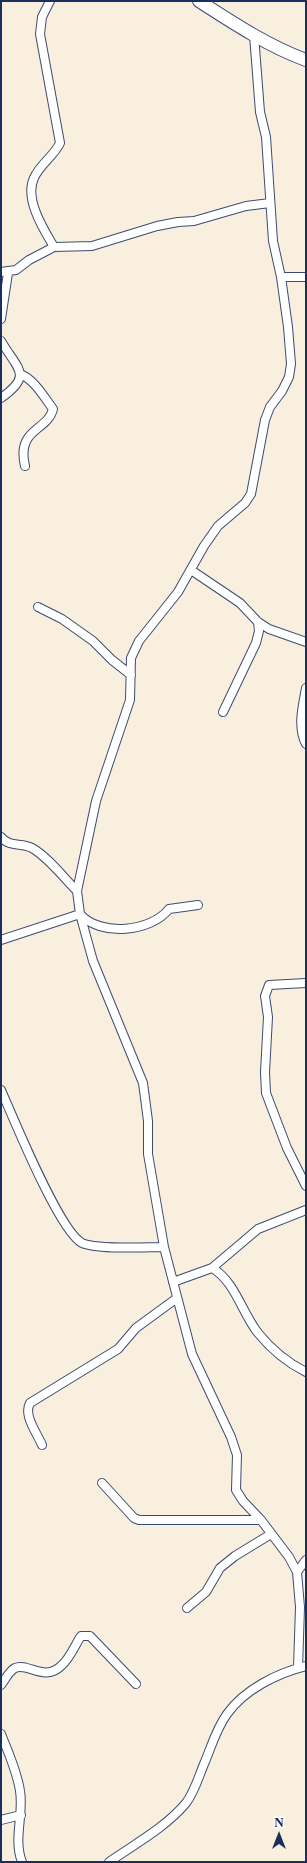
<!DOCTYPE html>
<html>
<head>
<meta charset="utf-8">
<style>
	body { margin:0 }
	#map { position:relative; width:307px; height:1863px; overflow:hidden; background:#f8efdf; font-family:"Libre Caslon Text",serif }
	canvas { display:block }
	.frame { position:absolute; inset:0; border:2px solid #1b2f5e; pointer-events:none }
	.north { position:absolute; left:259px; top:1815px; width:40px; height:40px; -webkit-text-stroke:3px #fff; paint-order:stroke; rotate:0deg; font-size:11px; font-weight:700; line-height:16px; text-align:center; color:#1b2f5e }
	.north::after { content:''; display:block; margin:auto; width:14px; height:18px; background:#1b2f5e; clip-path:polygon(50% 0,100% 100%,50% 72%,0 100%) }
</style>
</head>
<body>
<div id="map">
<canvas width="307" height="1863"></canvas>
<div class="frame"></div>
<div class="north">N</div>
</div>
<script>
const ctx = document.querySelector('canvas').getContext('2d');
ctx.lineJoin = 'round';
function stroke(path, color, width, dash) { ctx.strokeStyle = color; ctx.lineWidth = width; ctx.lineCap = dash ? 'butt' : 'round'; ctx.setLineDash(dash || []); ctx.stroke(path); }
const street = new Path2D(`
	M50 1 42 17 40 34 60 143C54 156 40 164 34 178 24 199 44 230 54 247
	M254 35 260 112 266 137 273 241 281 277 288 327 291 364 289 377 282 391 270 407 265 420 251 494 245 503 218 526 204 546 178 592 139 641 131 658 130 700 96 801 77 891 80 914 93 961 143 1083 148 1121V1154L164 1247 192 1354 231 1437 237 1455 236 1490 243 1501 261 1520 289 1557 297 1572 300 1607 298 1668
	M1 272 16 270 29 260 54 247 92 246 157 226 178 222 194 221 246 206 270 203
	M281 277H306
	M1 319 8 273
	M1 341C17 369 34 375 1 398
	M20 374C34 379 44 397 53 409 48 431 16 428 25 466
	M191 570 240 603 258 622 269 629 306 642
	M38 607 62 619 93 641 112 660 131 675
	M306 688C303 705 297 727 306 744
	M223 712 256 643 259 631 258 622
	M1 837C10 848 21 842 32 848 48 857 64 878 77 891
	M1 940 80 914C100 937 151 932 169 909L198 905
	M306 983 269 985 265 996 268 1017 265 1072 266 1093 287 1148 306 1186
	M1 1090C13 1117 59 1231 82 1243 97 1250 146 1247 164 1247
	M212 1268C235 1281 242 1313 258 1333 271 1349 288 1363 306 1372
	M173 1282 212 1268 258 1229 306 1210
	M42 1445C37 1433 23 1415 30 1403L118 1349 136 1328 177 1298
	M102 1483 134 1518 139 1520H261
	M297 1572 306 1560
	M187 1608 206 1592 220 1568 235 1556 271 1534
	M1 1685C5 1680 9 1671 15 1668 28 1662 45 1683 62 1665 70 1658 75 1645 81 1636H90L136 1684
	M1 1734C8 1752 17 1771 20 1791 24 1814 13 1839 22 1862
	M1 1820 21 1815
	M109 1862C135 1844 166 1827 186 1803 194 1793 199 1776 204 1764 211 1748 216 1729 227 1714 244 1690 277 1673 306 1666`);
const secondary = new Path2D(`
	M199 1C233 23 268 46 306 60`);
stroke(street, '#3c4c71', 10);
stroke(secondary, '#3c4c71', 14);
stroke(street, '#fff', 8);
stroke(secondary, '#fff', 12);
</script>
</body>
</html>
